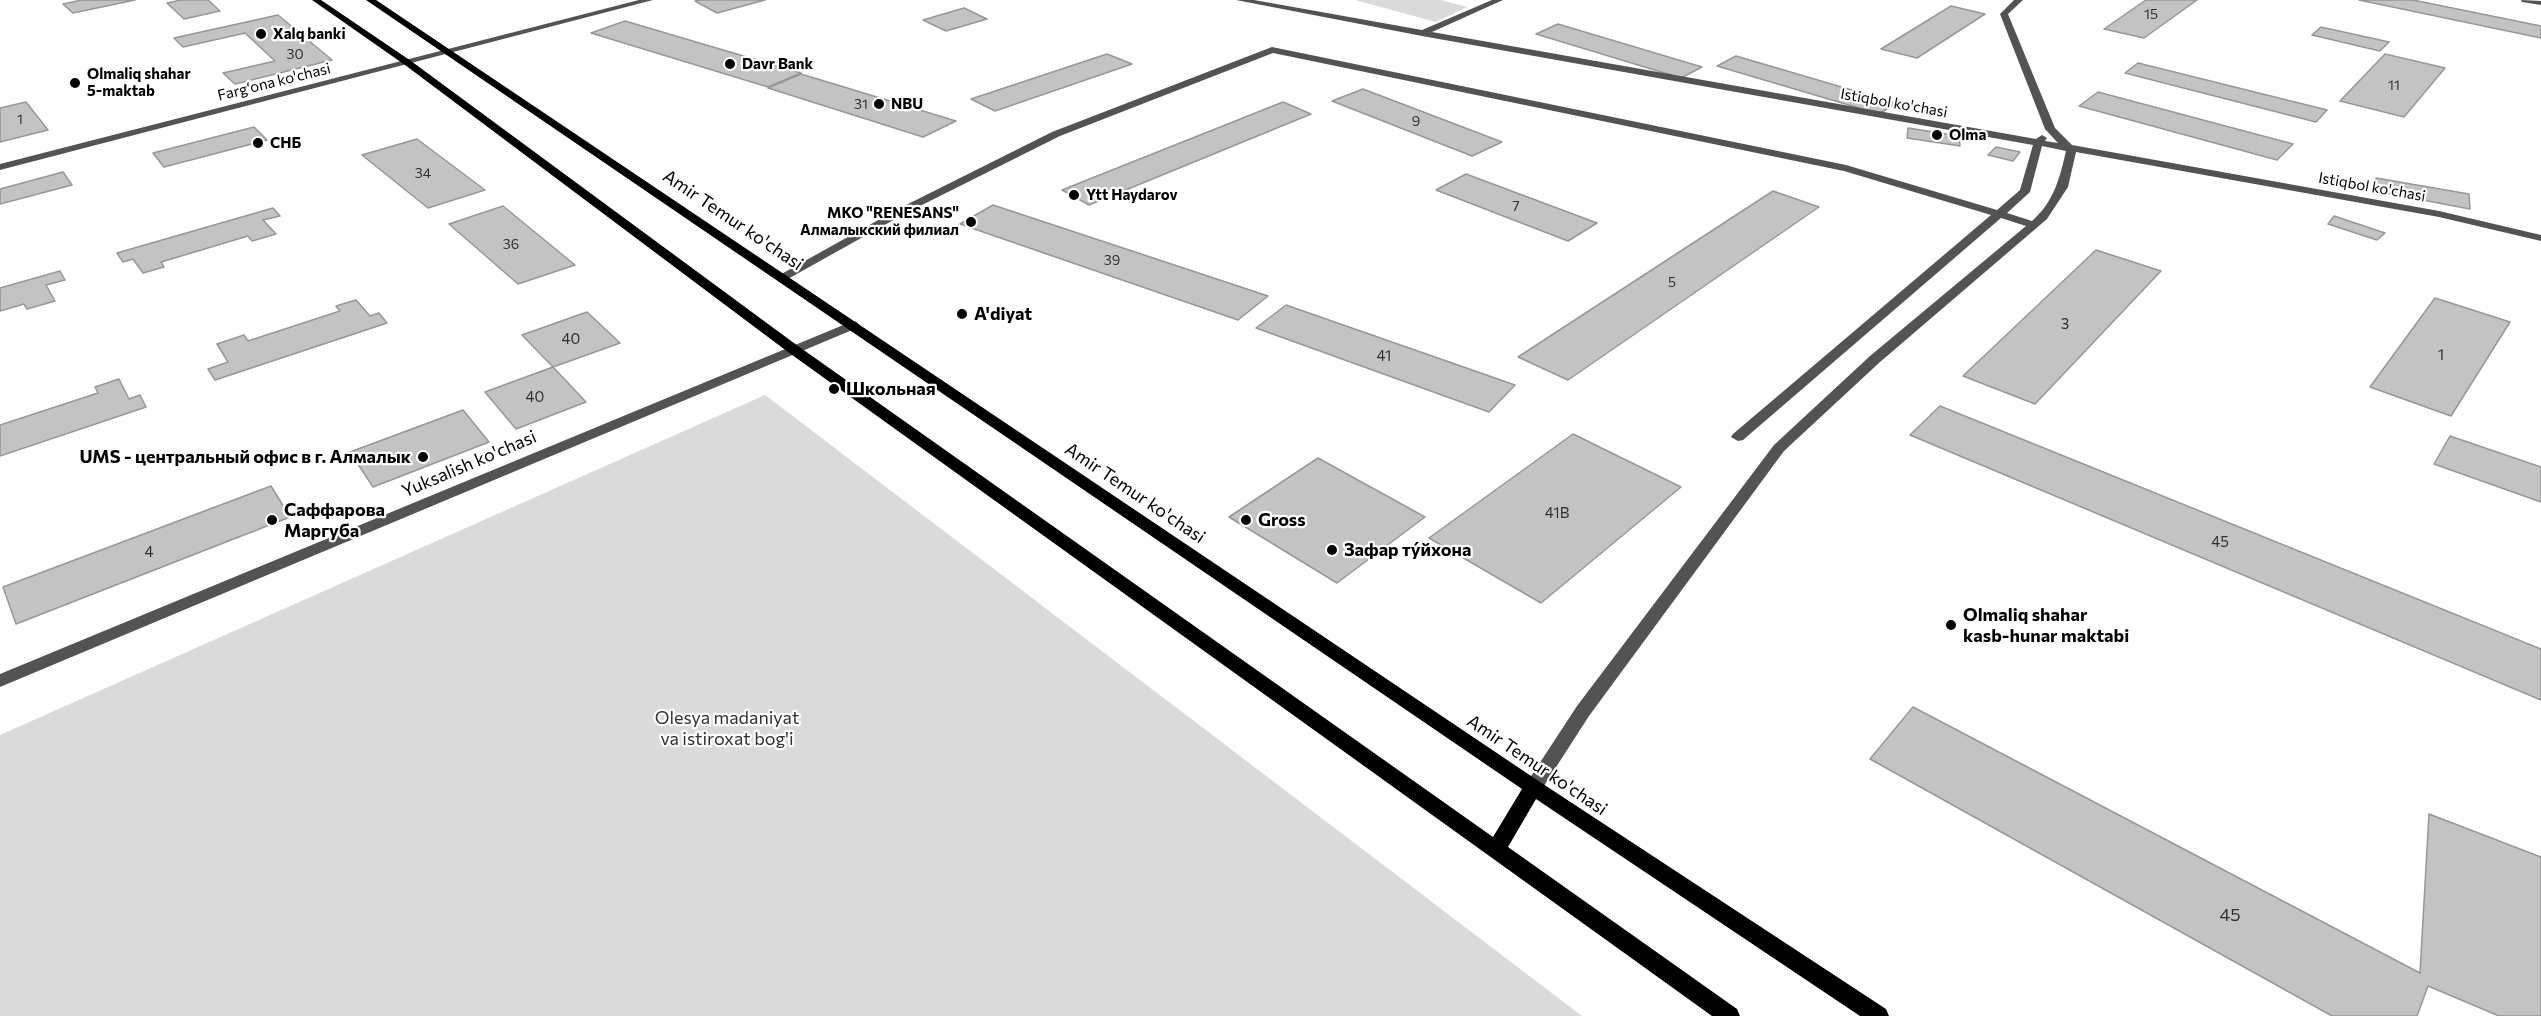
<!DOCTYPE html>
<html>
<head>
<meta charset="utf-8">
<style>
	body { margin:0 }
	canvas { display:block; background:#fff }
</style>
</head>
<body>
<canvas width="2541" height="1016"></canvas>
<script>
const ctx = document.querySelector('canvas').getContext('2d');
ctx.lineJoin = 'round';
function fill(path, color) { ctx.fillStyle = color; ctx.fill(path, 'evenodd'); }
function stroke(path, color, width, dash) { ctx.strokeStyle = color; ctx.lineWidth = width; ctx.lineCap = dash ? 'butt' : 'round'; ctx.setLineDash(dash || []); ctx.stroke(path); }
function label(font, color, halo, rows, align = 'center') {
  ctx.font = font + ' Commissioner,sans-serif'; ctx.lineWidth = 4.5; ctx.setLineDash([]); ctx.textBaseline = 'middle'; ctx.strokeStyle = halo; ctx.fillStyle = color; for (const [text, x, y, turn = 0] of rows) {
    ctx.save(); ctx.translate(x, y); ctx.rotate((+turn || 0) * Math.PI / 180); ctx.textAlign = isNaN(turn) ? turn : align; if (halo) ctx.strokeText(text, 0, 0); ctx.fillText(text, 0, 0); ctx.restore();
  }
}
fill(new Path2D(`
	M1355 0H1441L1467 7 1436 22Z
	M765 395 1582 1016H0V735Z`), '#dadada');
const building = new Path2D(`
	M82 0H135L73 13 63 4Z
	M181 0H208L220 11 184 19 167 3Z
	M699 0H765L717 13 695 1Z
	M2146 0H2197L2144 38 2104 29Z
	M2359 0H2413L2541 26V38Z
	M1951 6 1985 14 1917 58 1881 49Z
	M964 8 987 19 946 31 923 20Z
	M278 15 332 60 235 84 223 73 275 61 245 33 183 47 174 38Z
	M625 21 801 73 768 87 591 33Z
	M1558 24 1702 67 1681 78 1536 34Z
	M2321 27 2389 42 2380 51 2312 35Z
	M1107 54 1132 64 995 111 971 99Z
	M2385 54 2445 68 2404 117 2340 101Z
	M1736 56 1896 103 1879 114 1717 66Z
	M2138 63 2327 110 2316 122 2125 73Z
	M801 74 956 121 923 137 768 88Z
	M1363 89 1502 142 1472 156 1332 101Z
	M2098 92 2293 144 2277 160 2079 106Z
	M26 102 48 130 0 142V108Z
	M1283 102 1311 114 1089 205 1062 190Z
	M254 127 267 140 164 167 153 153Z
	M1908 128 1959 136 1960 146 1907 138Z
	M417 139 485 190 428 208 362 155Z
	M1996 147 2020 152 2013 161 1988 155Z
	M63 172 72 185 0 204V189Z
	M1466 174 1597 223 1568 241 1436 190Z
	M2376 178 2469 194 2470 209 2375 191Z
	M1773 191 1819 207 1568 380 1518 357Z
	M993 205 1268 296 1238 320 960 224Z
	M503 206 575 265 518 284 449 224Z
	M273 208 280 216 263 220 276 234 252 241 248 236 161 262 164 267 143 273 133 259 123 262 117 253Z
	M2334 216 2385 233 2377 240 2328 224Z
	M2096 250 2161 271 2035 404 1963 376Z
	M60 271 65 280 46 285 55 301 27 309 24 304 0 311V288Z
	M2435 298 2510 322 2451 416 2370 387Z
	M356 300 370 316 379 313 387 323 215 380 208 369 228 362 217 344 244 335 248 341 340 311 336 306Z
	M1286 305 1515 385 1489 412 1256 328Z
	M587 312 620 343 553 367 522 335Z
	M553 367 586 402 516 429 485 392Z
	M119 379 129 399 140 395 146 407 0 456V425L98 393 95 387Z
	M1940 406 2541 649V700L1910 435Z
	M463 410 489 442 373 487 350 452Z
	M1573 434 1681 487 1541 603 1429 538Z
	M2450 436 2541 467V502L2434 464Z
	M1318 458 1425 517 1337 583 1229 517Z
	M271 486 290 517 16 624 3 587Z
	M1913 707 2420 973 2429 814 2541 857V1016H2499L2428 986 2417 1016H2332L1870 759Z`);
fill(building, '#c3c3c3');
stroke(building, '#979797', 1.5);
fill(new Path2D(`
	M639 0H653L0 170V164Z
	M1236 0H1254L1422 30 1492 0H1503L1432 32 2036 139 2042 135 2047 138 2045 141 2058 143 2045 129 2000 14 2014 0H2023L2008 14 2055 128 2072 145 2439 211 2541 235V241L2439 217 2076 152 2068 187 2047 219 1880 362 1784 451 1589 716 1540 792 1533 794 1526 792 1524 787 1577 706 1774 445 1870 356 2026 226 2001 218 1743 440 1738 441 1731 437 1733 434 1991 215 1844 171 1273 53 1060 136 906 213 786 280H778L776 277 898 209 1052 132 1272 47 1846 165 1997 210 2020 190 2033 145 1422 36ZM2042 146 2066 151C2060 177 2054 202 2032 221L2007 213 2030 192Z
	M2521 0 2541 1V5L2522 2Z
	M853 321 857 322 859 325 857 328 0 687V674Z`), '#535353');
fill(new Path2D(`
	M312 0H321L411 61 798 346 1493 837 1522 789 366 0H376L1540 782 1886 1009 1889 1016H1860L1536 799 1508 847 1737 1009 1740 1016H1712L788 352 405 65Z`), '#000');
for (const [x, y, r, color] of [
	[261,34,6,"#000"],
	[730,64,6,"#000"],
	[75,83,6,"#000"],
	[879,104,6,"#000"],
	[1937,135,6,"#000"],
	[258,143,6,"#000"],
	[1074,195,6,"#000"],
	[971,222,6,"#000"],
	[962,314,6,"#000"],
	[834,389,6,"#000"],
	[423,457,6,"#000"],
	[272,520,6,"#000"],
	[1246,520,6,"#000"],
	[1332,550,6,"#000"],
	[1951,625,6,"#000"]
]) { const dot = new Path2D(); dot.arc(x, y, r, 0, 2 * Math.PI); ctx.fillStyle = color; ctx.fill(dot); stroke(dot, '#fff', 2); }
label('14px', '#313131', null, [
	["15",2151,14],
	["30",295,54],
	["11",2394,85],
	["31",861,104],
	["1",20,119],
	["9",1416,121],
	["34",423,173],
	["7",1516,206],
	["36",511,244],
	["39",1112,260],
	["5",1672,282]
]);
label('bold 15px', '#000', '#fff', [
	["Xalq banki",273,34],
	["Davr Bank",742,64],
	["Olmaliq shahar",87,74],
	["5-maktab",87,91],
	["NBU",891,104],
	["Olma",1949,135],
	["СНБ",270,143],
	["Ytt Haydarov",1086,195],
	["МКО \"RENESANS\"",959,213,"right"],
	["Алмалыкский филиал",959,230,"right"]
], 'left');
label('15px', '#000', '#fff', [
	["Farg‘ona ko'chasi",274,82,-14],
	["Istiqbol ko'chasi",1894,103,10],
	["Istiqbol ko'chasi",2372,187,10]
]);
label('15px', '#313131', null, [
	["3",2065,324],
	["40",571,339],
	["1",2441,355],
	["41",1384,356],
	["40",535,397],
	["41B",1557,513],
	["45",2220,542],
	["4",149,552]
]);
label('18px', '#000', '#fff', [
	["Amir Temur ko'chasi",733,220,34],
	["Yuksalish ko'chasi",469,464,-23],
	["Amir Temur ko'chasi",1135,493,34],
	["Amir Temur ko'chasi",1537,765,34]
]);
label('bold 18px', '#000', '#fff', [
	["A'diyat",974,314],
	["Школьная",846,389],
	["UMS - центральный офис в г. Алмалык",411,457,"right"],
	["Саффарова",284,510],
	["Маргуба",284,531],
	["Gross",1258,520],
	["Зафар тýйхона",1344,550],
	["Olmaliq shahar",1963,615],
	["kasb-hunar maktabi",1963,636]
], 'left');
label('18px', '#313131', '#fff', [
	["Olesya madaniyat",727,718],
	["va istiroxat bog'i",727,739]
]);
label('18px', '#313131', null, [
	["45",2230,915]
]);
</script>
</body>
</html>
